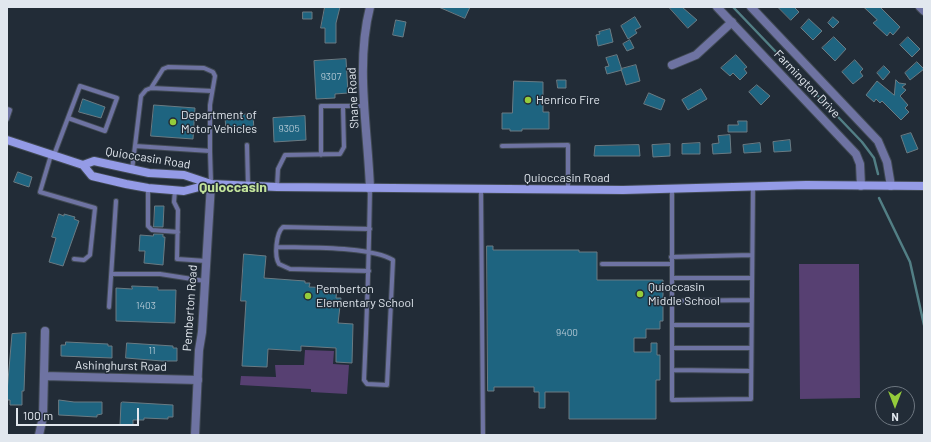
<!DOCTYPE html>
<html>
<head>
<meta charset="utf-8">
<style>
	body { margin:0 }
	#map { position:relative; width:931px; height:442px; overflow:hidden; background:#222c37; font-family:Barlow,sans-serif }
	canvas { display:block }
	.frame { position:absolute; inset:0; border:8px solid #e1e7ee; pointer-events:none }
	.north { position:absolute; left:875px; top:386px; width:40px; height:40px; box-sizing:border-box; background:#222c37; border:1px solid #6e7780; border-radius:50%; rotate:180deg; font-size:11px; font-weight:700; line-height:16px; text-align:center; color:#e1e7ee }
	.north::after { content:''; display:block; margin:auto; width:14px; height:18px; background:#95cc3b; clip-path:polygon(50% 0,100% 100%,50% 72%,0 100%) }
	.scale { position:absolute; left:16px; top:408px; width:123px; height:18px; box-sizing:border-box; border:2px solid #e1e7ee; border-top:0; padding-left:5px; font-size:12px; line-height:14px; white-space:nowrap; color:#e1e7ee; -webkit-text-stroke:3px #222c37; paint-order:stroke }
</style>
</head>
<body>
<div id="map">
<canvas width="931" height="442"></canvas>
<div class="frame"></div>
<div class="north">N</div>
<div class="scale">100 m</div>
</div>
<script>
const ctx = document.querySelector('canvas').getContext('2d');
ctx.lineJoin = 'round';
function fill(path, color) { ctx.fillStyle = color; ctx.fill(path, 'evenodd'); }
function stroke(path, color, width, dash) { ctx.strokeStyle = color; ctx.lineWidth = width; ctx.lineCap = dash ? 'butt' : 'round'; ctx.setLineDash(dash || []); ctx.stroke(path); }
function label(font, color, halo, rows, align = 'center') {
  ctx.font = font + ' Barlow,sans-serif'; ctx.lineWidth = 3; ctx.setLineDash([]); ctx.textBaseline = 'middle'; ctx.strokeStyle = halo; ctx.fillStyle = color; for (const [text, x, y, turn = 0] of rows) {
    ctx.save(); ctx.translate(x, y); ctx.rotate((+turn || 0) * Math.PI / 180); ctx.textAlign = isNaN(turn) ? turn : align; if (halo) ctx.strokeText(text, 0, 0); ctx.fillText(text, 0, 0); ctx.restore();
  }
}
fill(new Path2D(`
	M799 264H859L860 398 800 399Z
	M305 350 334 351 333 364 349 365 347 394 311 392V389L240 385 241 376 276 377 275 365H304Z`), '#574072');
stroke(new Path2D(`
	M733 7 862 142 874 158 878 174
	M879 198 910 262 924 325`), '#527f85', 2.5);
const building = new Path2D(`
	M325 7H340L336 23V43H325V28H321Z
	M439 7H470L465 18Z
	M669 7H682L697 20 688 28Z
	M778 7H794L799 12 791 20Z
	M864 7H880L900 27 893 35 890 32 887 36 873 23 877 20Z
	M303 12H312V19H303Z
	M635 17 641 27 635 30 637 33 628 39 621 26Z
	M833 17 839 22 833 28 828 23Z
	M809 19 822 31 813 40 801 28Z
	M396 20 406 22 403 37 393 35Z
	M610 29 613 42 598 46 596 35 600 34 599 32Z
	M834 37 846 49 835 61 822 48Z
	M908 37 920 49 912 57 900 45Z
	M630 40 634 48 627 51 623 44Z
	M617 55 622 70 607 74 605 67 609 66 606 58Z
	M736 55 747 67 744 69 747 73 740 80 733 73 730 76 721 68Z
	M346 59 348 93 335 94V98L316 99 314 61Z
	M855 60 863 69 860 72 863 76 853 84 842 72Z
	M917 62 924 69 910 80 905 73Z
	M636 65 640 81 626 85 621 69Z
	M884 66 890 72 883 80 877 73Z
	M557 80H566V88H558Z
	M896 80 899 83 906 84 902 87 906 90 900 96 908 105 905 108 909 112 901 120 882 101 880 103 876 99 874 102 866 95 877 81 894 95Z
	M514 81 543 82V112H549V129H522V131H510V129H502V113H512Z
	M757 85 770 96 761 105 749 92Z
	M701 89 707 99 688 110 682 100Z
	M649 93 665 100 661 110 644 104Z
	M83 99 105 107 101 118 79 112Z
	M154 105 195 108 193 139 151 136Z
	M253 114 254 131 226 132 225 116Z
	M305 116 306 140 274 142 273 118Z
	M738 121H747V132H728V125H738Z
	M911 133 918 149 907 153 901 136Z
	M730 135 731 153 713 154 712 144 719 143 718 136Z
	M790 140 791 151 774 152 773 142Z
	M700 143V154H682V144Z
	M760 143 761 152 744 153 743 145Z
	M670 144V156L653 157 652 145Z
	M639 145 640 156H594L595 146Z
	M18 172 32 177 29 187 14 182Z
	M155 206H164L163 227H154Z
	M59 214 64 216V214L75 217 74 219 79 221 63 266 49 262 56 238 52 237Z
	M154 234H163V237H165L163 265 144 263 145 251H139L140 235 153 236Z
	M487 246H493V250H579V252H597V280H663V321H660V329H646V338H634V352H651V343H657V355H660V380H656V419H569V392H545V408H539V392H534V387H494V391H488Z
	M244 254 266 256 264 278 305 281V283H310L309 287 337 288 336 298H341L338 323 353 324 352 363 336 362V348L301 346V351L268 349 267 367 242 366 246 301H241Z
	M132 286 158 287V290H176L175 323 116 321V288L132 289Z
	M26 333 24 391H22V405H10V400H7V392L12 334Z
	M66 342 108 344V346H112V358L61 356V345H65Z
	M127 343 173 346V348H177V361H162L126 358Z
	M59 400 74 402H102V414L97 415V417L59 415Z
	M123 402 173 405V417H168V419L144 418V420H133V425H120L121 403Z`);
fill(building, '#1e6480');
stroke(building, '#6a7b83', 1);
const service = new Path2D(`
	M151 88 163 69 168 67 204 68 213 72 215 76 210 105V151
	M7 109 10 110 7 119
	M247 145 248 186
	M135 146 141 96 146 90 151 88 212 91
	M502 146 568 145V189
	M51 155 40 192 95 208 90 255 84 260 74 259
	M54 155 80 86 117 98 105 131 68 118
	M321 155V106H365
	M132 170 135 146 210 151 211 183
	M277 187 278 169 285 155 340 154 344 147 343 107
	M148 188V226L152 230 178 232
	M481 189 483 435
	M672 189V400L751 399 753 186
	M175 190 174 202 178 210 177 259 206 261
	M277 247C306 248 370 246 393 260L387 385 367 384 364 380C367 316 369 253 370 189
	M671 257 752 255
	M602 264H672
	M369 271 290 269 279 264C274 256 276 233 283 227L370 229
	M112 274H160L205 281
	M672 278H752
	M672 301 752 300
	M109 307 116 201
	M672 325H751
	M672 348H751
	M672 370 751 371`);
const minor = new Path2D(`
	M920 7 924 11
	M672 65 696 55 732 22
	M370 189C368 129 355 66 370 7
	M44 376 198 380
	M39 435 43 417 45 331`);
const tertiary = new Path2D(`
	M717 7 856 154 860 164 861 186
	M751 7 878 141 887 162 891 186
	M195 435 199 350 202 332 211 184`);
const secondary = new Path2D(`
	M7 140 83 165 92 176 126 184 148 188 184 191 211 184
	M83 165 94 161 149 173 184 175 211 184 277 187 623 190 806 185 924 186`);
stroke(service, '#414a54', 6);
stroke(minor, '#414a54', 10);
stroke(tertiary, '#414a54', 10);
stroke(secondary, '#414a54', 10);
stroke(service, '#6e73a2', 4);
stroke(minor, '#6e73a2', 8);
stroke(tertiary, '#6e73a2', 8);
stroke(secondary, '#949be6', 8);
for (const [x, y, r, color] of [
	[528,100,4,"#95cc3b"],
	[173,122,4,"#95cc3b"],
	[640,294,4,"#95cc3b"],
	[308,296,4,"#95cc3b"]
]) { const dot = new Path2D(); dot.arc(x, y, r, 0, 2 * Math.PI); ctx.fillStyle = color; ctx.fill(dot); stroke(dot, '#222c37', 1.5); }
label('10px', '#b0c6d2', null, [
	["9307",331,77],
	["9305",289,129],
	["1403",146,306],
	["9400",567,333],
	["11",152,351]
]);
label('12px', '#e1e7ee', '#222c37', [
	["Farmington Drive",807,84,46],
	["Shane Road",353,98,-93],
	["Quioccasin Road",148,158,9],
	["Quioccasin Road",567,178],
	["Pemberton Road",190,308,-86],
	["Ashinghurst Road",121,366,1]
]);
label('12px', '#e1e7ee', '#222c37', [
	["Henrico Fire",536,100],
	["Department of",181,115],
	["Motor Vehicles",181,129],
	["Quioccasin",648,287],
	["Middle School",648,301],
	["Pemberton",316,289],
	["Elementary School",316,303]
], 'left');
label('bold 14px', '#c3e49c', '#222c37', [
	["Quioccasin",233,187]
]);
</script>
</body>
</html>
